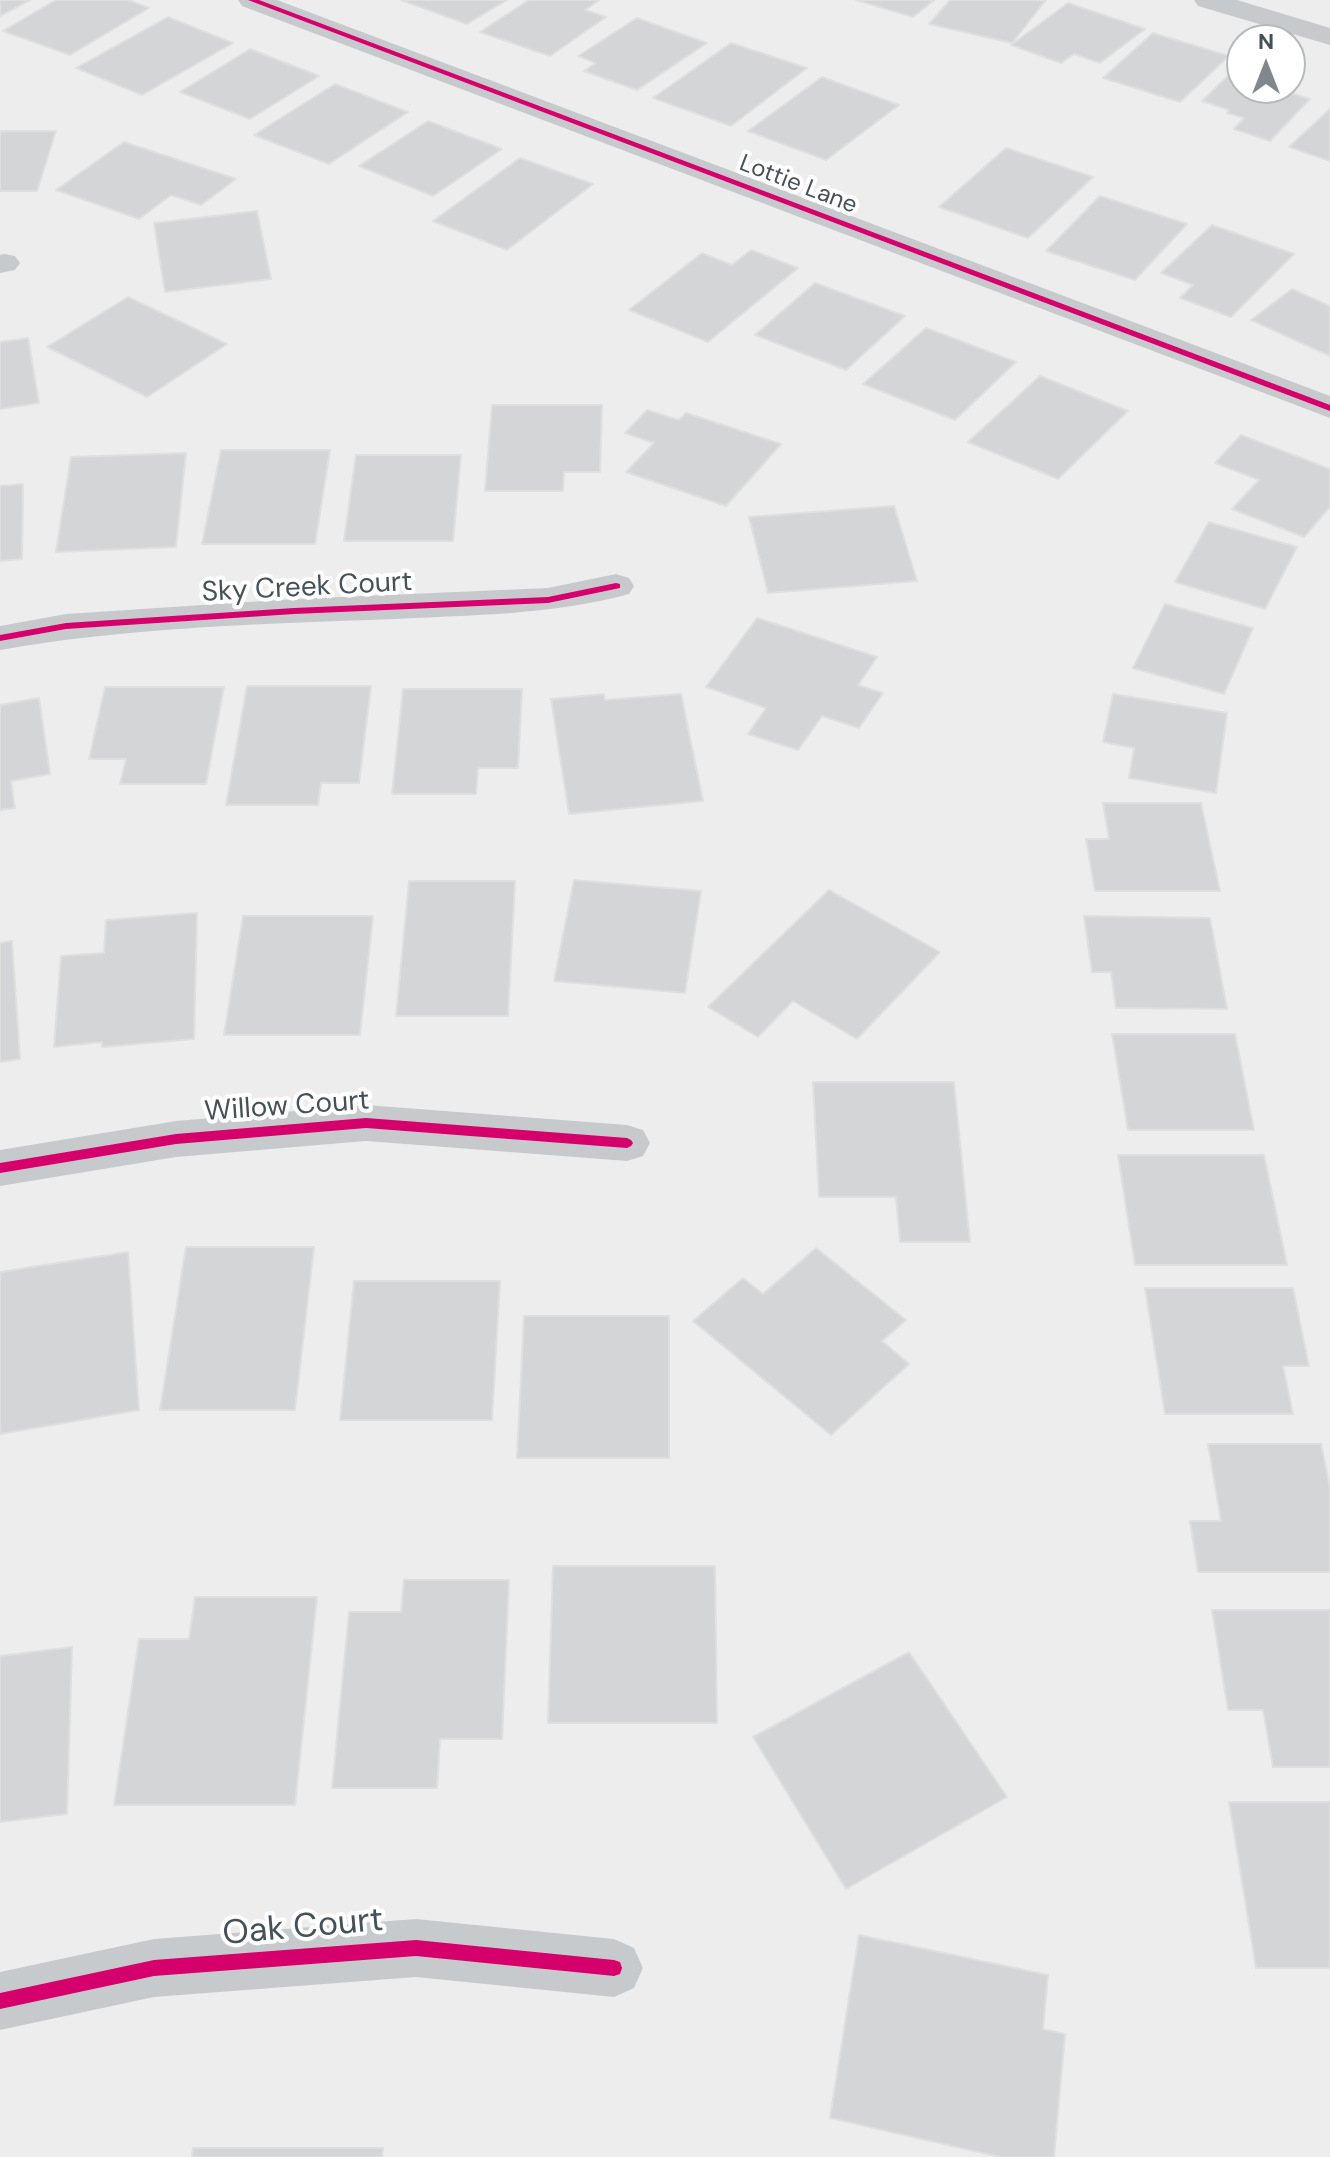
<!DOCTYPE html>
<html>
<head>
<meta charset="utf-8">
<style>
	body { margin:0 }
	#map { position:relative; width:1330px; height:2157px; overflow:hidden; background:#eeeded; font-family:"DM Sans",sans-serif }
	canvas { display:block }
	.north { position:absolute; left:1226px; top:24px; width:80px; height:80px; box-sizing:border-box; background:#fff; border:2px solid #b5b9bd; border-radius:50%; rotate:0deg; font-size:22px; font-weight:700; line-height:32px; text-align:center; color:#455159 }
	.north::after { content:''; display:block; margin:auto; width:28px; height:36px; background:#80888d; clip-path:polygon(50% 0,100% 100%,50% 72%,0 100%) }
</style>
</head>
<body>
<div id="map">
<canvas width="1330" height="2157"></canvas>
<div class="north">N</div>
</div>
<script>
const ctx = document.querySelector('canvas').getContext('2d');
ctx.lineJoin = 'round';
function fill(path, color) { ctx.fillStyle = color; ctx.fill(path, 'evenodd'); }
function stroke(path, color, width, dash) { ctx.strokeStyle = color; ctx.lineWidth = width; ctx.lineCap = dash ? 'butt' : 'round'; ctx.setLineDash(dash || []); ctx.stroke(path); }
function label(font, color, halo, rows, align = 'center') {
  ctx.font = font + ' "DM Sans",sans-serif'; ctx.lineWidth = 8; ctx.setLineDash([]); ctx.textBaseline = 'middle'; ctx.strokeStyle = halo; ctx.fillStyle = color; for (const [text, x, y, turn = 0] of rows) {
    ctx.save(); ctx.translate(x, y); ctx.rotate((+turn || 0) * Math.PI / 180); ctx.textAlign = isNaN(turn) ? turn : align; if (halo) ctx.strokeText(text, 0, 0); ctx.fillText(text, 0, 0); ctx.restore();
  }
}
const building = new Path2D(`
	M0 0H30L0 16Z
	M56 0H128L149 8 70 55 3 31Z
	M401 0H507L467 24Z
	M529 0H599L585 10 606 17 550 56 480 32Z
	M856 0H934L913 17Z
	M950 0H1046L1012 43 929 24Z
	M1068 3 1145 29 1100 63 1074 54 1061 63 1011 45Z
	M168 17 233 43 142 95 76 68Z
	M637 18 707 43 637 90 584 71 596 63 578 56Z
	M1153 33 1229 56 1180 102 1103 78Z
	M731 43 807 68 731 126 653 98Z
	M250 49 319 76 250 119 180 92Z
	M1242 62V88H1285L1282 90 1310 99 1270 141 1234 129 1244 118 1227 113 1229 110 1202 101Z
	M822 77 899 105 826 160 748 131Z
	M335 84 408 112 329 164 254 135Z
	M1330 109V161L1289 147Z
	M428 121 502 149 433 196 359 166Z
	M0 131H56L37 191H0Z
	M124 142 236 179 201 205 171 195 139 219 56 190Z
	M1006 148 1093 177 1028 238 939 207Z
	M520 158 593 184 507 250 433 221Z
	M1100 196 1187 224 1135 280 1046 251Z
	M257 211 271 279 165 292 154 223Z
	M1212 225 1294 254 1231 317 1180 298 1193 285 1161 273Z
	M751 250 798 268 708 342 629 310 702 253 732 265Z
	M815 283 905 316 846 370 755 335Z
	M1292 289 1330 306V356L1251 320Z
	M128 297 227 344 147 397 47 347Z
	M926 328 1016 362 955 420 863 384Z
	M28 338 39 403 0 409V342Z
	M1040 376 1128 411 1058 479 968 442Z
	M492 405H602L600 472H564L563 491H485Z
	M647 410 679 420 686 413 781 444 726 506 626 472 654 443 625 433Z
	M1241 435 1330 469V507L1304 537 1232 509 1259 480 1215 463Z
	M221 450H330L315 544H202Z
	M186 453 176 547 56 552 71 457Z
	M356 455H461L453 541H344Z
	M23 484 22 559 0 561V486Z
	M894 506 917 581 768 593 749 517Z
	M1209 522 1297 547 1265 609 1175 582Z
	M1165 604 1253 628 1224 694 1133 668Z
	M757 618 877 657 858 685 883 693 859 728 822 716 798 750 748 734 766 708 706 687Z
	M247 686H371L359 783H321L318 805H226Z
	M105 687H224L206 784H120L126 759H89Z
	M403 689H522L518 768H478L476 794H392Z
	M604 694 605 700 681 694 703 801 569 814 551 699Z
	M1113 694 1227 713 1216 793 1129 778 1134 748 1103 742Z
	M39 698 50 774 11 781 15 808 0 810V705Z
	M1103 803H1201L1220 891H1095L1086 839H1109Z
	M574 880 701 891 685 993 554 981Z
	M409 881H515L508 1016H396Z
	M829 890 940 952 857 1039 793 1001 758 1037 708 1007Z
	M197 913 194 1039 102 1047V1042L54 1047 61 956 104 953 106 920Z
	M243 916H373L360 1035H224Z
	M1084 916 1210 918 1227 1009 1116 1008 1111 972H1092Z
	M12 941 20 1059 0 1062V943Z
	M1112 1034H1235L1254 1130H1128Z
	M813 1082H954L970 1242H900L896 1197H819Z
	M1118 1155H1264L1287 1265H1135Z
	M186 1247H314L295 1410H160Z
	M816 1248 906 1320 882 1341 909 1364 831 1435 693 1321 743 1278 763 1294Z
	M128 1252 139 1410 0 1434V1272Z
	M354 1281H500L492 1420H340Z
	M1145 1288H1293L1309 1366H1283L1293 1414H1165Z
	M524 1316H669V1458H517Z
	M1208 1444H1321L1330 1488V1572H1198L1190 1521H1221Z
	M553 1566H715L717 1723H548Z
	M404 1580H509L502 1739H440L437 1788H332L349 1612H401Z
	M195 1597H317L295 1805H114L139 1639H189Z
	M1212 1610H1330V1767H1273L1263 1710H1228Z
	M72 1647 67 1814 0 1822V1656Z
	M909 1652 1007 1797 846 1889 753 1737Z
	M1229 1802H1330V1968H1256Z
	M859 1935 1048 1975 1043 2029 1065 2034 1054 2157H1000L830 2118Z
	M193 2148H383L382 2157H192Z`);
fill(building, '#d4d5d6');
stroke(building, '#dfdfe0', 2);
fill(new Path2D(`
	M238 0H277L1330 396V418L242 6Z
	M1194 0H1237L1330 28V45L1198 6Z
	M4 254 15 256 20 263 15 270 0 273V255Z
	M616 574 629 578 634 586 629 594C551 615 473 615 394 619 263 624 129 627 0 650V626L66 614 294 599 548 588Z
	M366 1105 627 1125 643 1130 650 1143 643 1156 627 1161 366 1141 176 1157 0 1186V1150L176 1121Z
	M416 1919 614 1939 634 1948 643 1968 634 1988 614 1997 416 1977 154 1997 0 2030V1972L154 1939Z`), '#c7cacc');
fill(new Path2D(`
	M248 0H259L1330 405V411Z
	M616 583 620 584V588L548 603 294 614 66 629 0 641V635L66 623 294 608 548 597Z
	M366 1118 627 1138 631 1140 633 1143 631 1146 627 1148 366 1128 176 1144 0 1173V1163L176 1134Z
	M416 1940 614 1960 620 1962 622 1968 620 1974 614 1976 416 1956 154 1976 0 2009V1993L154 1960Z`), '#d6006c');
label('24px', '#455159', '#fff', [
	["Lottie Lane",798,185,21]
]);
label('28px', '#455159', '#fff', [
	["Sky Creek Court",307,588,-3],
	["Willow Court",287,1107,-4]
]);
label('34px', '#455159', '#fff', [
	["Oak Court",303,1928,-5]
]);
</script>
</body>
</html>
